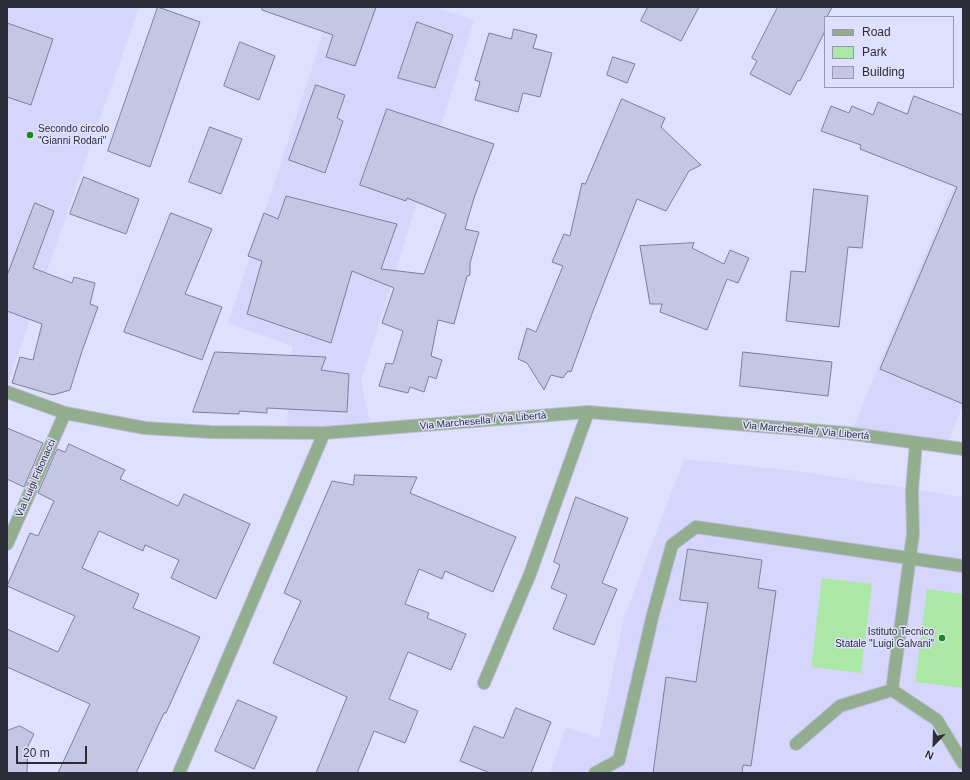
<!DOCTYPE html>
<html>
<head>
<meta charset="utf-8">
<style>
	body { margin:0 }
	#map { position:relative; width:970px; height:780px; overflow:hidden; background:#dfe0fe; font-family:Helvetica,sans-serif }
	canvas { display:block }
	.frame { position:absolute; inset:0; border:8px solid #2c2d38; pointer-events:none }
	.legend { position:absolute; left:824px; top:16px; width:130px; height:72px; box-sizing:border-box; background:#dfe0fe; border:1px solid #9798af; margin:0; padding:5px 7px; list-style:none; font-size:12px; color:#2c2d38 }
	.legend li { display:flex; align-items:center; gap:8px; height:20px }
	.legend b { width:20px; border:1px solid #9798af }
	.north { position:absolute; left:914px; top:724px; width:40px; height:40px; -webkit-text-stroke:3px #dfe0fe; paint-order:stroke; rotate:203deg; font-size:11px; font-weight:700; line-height:16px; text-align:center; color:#2c2d38 }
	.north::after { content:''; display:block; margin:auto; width:14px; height:18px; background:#2c2d38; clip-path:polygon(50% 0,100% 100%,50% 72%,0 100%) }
	.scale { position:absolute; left:16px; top:746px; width:71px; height:18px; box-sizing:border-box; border:2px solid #2c2d38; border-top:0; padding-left:5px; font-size:12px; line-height:14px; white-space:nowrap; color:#2c2d38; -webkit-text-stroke:3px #dfe0fe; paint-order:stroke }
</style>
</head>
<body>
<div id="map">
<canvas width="970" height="780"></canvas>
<div class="frame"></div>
<ul class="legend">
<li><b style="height:5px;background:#92ae8f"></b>Road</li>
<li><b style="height:11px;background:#abe8a5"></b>Park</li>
<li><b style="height:11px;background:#c5c6e4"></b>Building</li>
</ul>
<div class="north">N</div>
<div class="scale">20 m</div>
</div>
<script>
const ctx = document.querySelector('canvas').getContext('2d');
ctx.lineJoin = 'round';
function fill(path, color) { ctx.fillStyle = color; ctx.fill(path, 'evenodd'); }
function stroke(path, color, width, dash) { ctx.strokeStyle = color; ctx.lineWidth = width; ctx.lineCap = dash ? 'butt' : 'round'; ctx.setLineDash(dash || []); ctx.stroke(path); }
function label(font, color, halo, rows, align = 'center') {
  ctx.font = font + ' Helvetica,sans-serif'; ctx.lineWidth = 3; ctx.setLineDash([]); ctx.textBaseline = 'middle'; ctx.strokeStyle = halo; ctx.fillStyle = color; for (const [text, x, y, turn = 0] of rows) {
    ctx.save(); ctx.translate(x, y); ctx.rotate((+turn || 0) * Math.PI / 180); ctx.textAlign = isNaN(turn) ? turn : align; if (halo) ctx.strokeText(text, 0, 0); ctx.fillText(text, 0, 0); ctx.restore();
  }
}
fill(new Path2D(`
	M7 7H139L7 385Z
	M332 7H433L474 20 361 381 370 422 325 427H287L292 346 228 323Z
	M963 163V405L949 440 852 430Z
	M684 459 804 472 963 497V773H550L566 727 599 738 624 618Z`), '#d6d6fc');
fill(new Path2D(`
	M822 578 872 584 861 673 811 667Z
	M927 589 963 594V688L915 682Z`), '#abe8a5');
const building = new Path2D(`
	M158 7 200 22 150 167 108 151Z
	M263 7H376L355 66 326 57 333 35 262 10Z
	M648 7H699L681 41 641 21Z
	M778 7H832L827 17H825V31L800 81 798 80 790 95 750 74 757 61 752 58Z
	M417 22 453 35 435 88 398 78Z
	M7 23 53 39 31 105 7 97Z
	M514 29 537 35 533 48 552 53 540 97 523 93 518 112 475 100 480 82 475 80 489 33 511 39Z
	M240 42 275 56 259 100 224 86Z
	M613 57 635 64 627 83 607 75Z
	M316 85 345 95 337 118 343 121 325 173 289 160Z
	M914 96 963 115V404L880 369 957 187 860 149 861 145 821 131 831 106 849 113 852 106 873 115 878 102 907 114Z
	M622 99 665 118 661 127 701 165 689 171 666 211 637 199 593 311 571 372 568 371 563 378 551 375 544 390 527 363 518 359 527 328 536 332 563 266 552 262 564 234 570 236 582 183 585 184Z
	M387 109 494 144 474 198 465 229 479 232 470 263V275L467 276 454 324 438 320 431 356 442 360 436 379 429 376 424 392 410 387 408 393 379 386 386 363 393 364 403 331 382 323 394 288 352 271 331 343 247 314 262 261 248 256 264 213 278 219 286 196 397 224 381 269 424 274 446 214 407 198 406 201 360 185Z
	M210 127 242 139 221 194 189 182Z
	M84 177 139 199 126 234 70 214Z
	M814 189 868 196 862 248 848 247 839 327 786 321 791 271 805 272Z
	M35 203 54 211 33 268 72 283 74 277 95 283 90 304 98 307 82 351 70 390 53 395 12 383 20 357 33 360 42 324 7 311V276Z
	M171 213 212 229 185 294 222 307 202 360 124 332Z
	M694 243 692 248 724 264 730 250 749 258 738 283 727 279 707 330 660 312 662 304H650L640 246Z
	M215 352 326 357 321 370 349 374 347 412 267 408V413L239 411V414L193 412Z
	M743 352 832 362 828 396 740 386Z
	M7 428 43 443 24 487 7 479Z
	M69 444 125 470 120 479 178 506 184 494 250 524 216 599 171 578 179 560 145 545 143 551 99 531 82 568 139 594 133 608 200 637 166 713H164L136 773H58L90 704 7 667V629L58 652 75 616 7 586 30 533 38 536 54 501 38 493 57 449 65 452Z
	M355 475 417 477 410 493 516 537 493 592 445 571 442 579 419 569 405 604 429 613 427 618 466 634 451 670 408 652 389 699 418 711 405 743 374 731 357 773H316L347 697 273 663 301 601 284 593 332 481 353 485Z
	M576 497 628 518 602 583 617 589 594 645 553 629 567 595 551 588 560 565 554 562Z
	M688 549 762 560 758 588 776 591 751 766 743 765 742 773H653L666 677 696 682 708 603 680 600Z
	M238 700 277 717 254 769 215 751Z
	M516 708 551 722 531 773H490L460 761 474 726 503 738Z
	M20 726 34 734 28 746 27 773H7V731Z`);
fill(building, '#c5c6e4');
stroke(building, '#7d7e99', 1);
const minor = new Path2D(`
	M7 392 65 413 145 428 210 432 324 433 588 412 846 433 963 449
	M916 443 912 490 913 534 892 690 937 720 963 763
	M7 544 65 413
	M484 683 530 574 588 412
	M796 744 840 706 892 690
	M179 773 324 433
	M595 773 619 760 653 614 672 545 696 527 963 566`);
stroke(minor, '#bbbcd6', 14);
stroke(minor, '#92ae8f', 12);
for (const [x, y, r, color] of [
	[30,135,4,"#188c12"],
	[942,638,4,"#188c12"]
]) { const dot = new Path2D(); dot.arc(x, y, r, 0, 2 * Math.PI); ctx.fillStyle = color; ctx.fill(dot); stroke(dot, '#dfe0fe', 1.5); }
label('10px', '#2c2d38', '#dfe0fe', [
	["Secondo circolo",38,129],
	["\"Gianni Rodari\"",38,141],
	["Istituto Tecnico",934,632,"right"],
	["Statale \"Luigi Galvani\"",934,644,"right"]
], 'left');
label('10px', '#2c2d38', '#dfe0fe', [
	["Via Marchesella / Via Libertà",483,421,-5],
	["Via Marchesella / Via Libertà",806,431,5],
	["Via Luigi Fibonacci",36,478,-66]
]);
</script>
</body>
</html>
